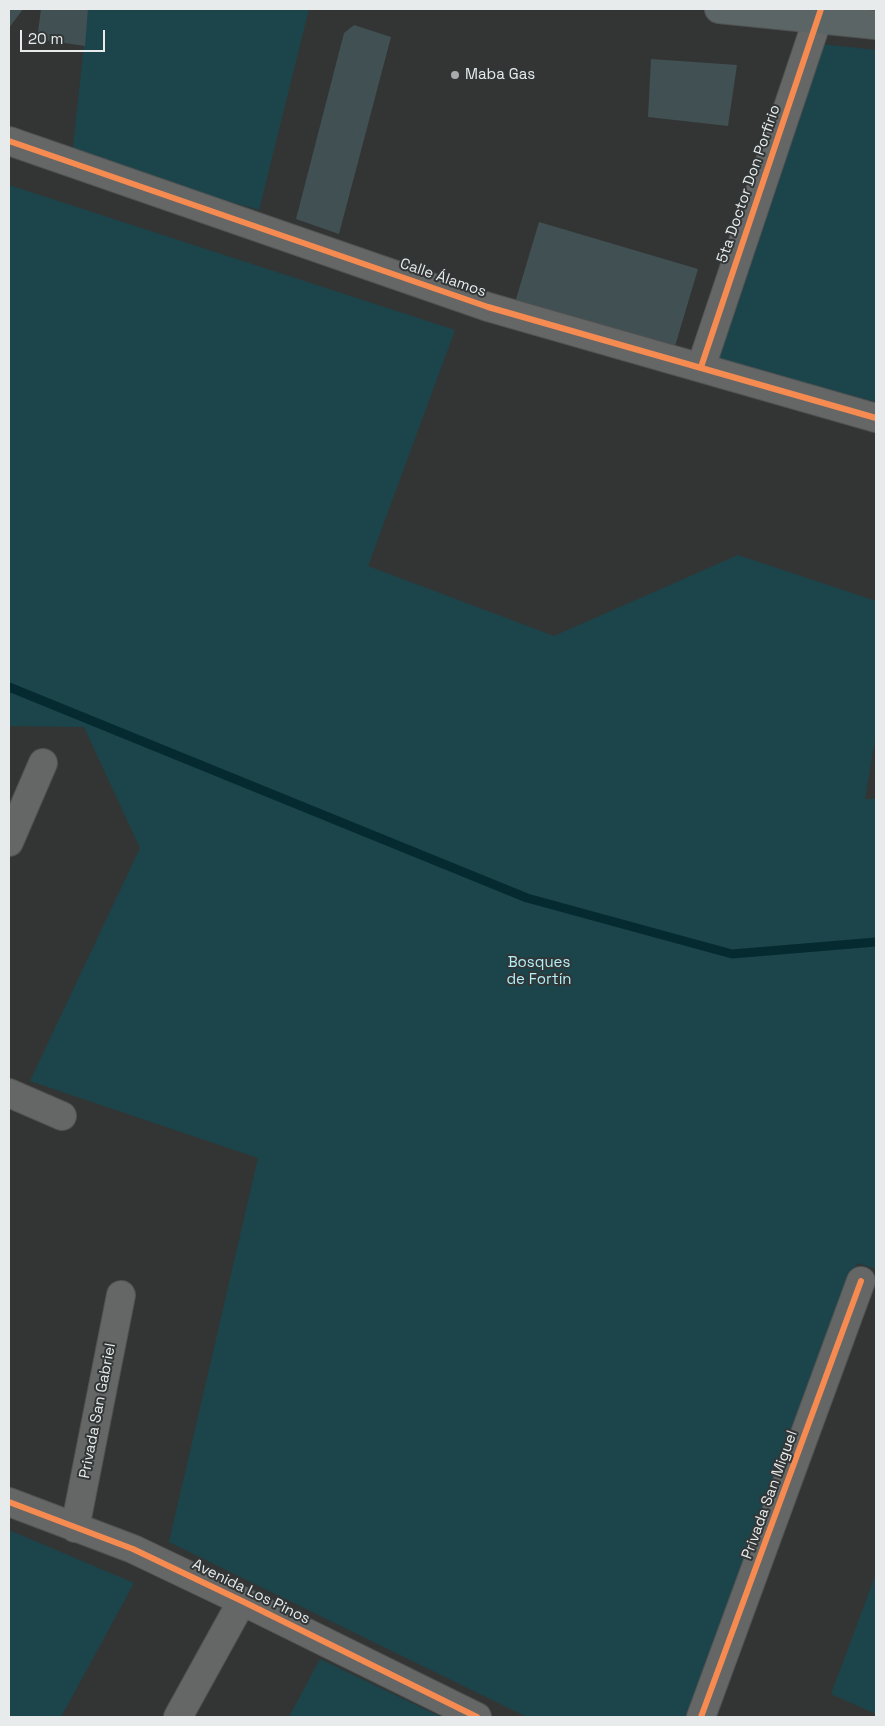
<!DOCTYPE html>
<html>
<head>
<meta charset="utf-8">
<style>
	body { margin:0 }
	#map { position:relative; width:885px; height:1726px; overflow:hidden; background:#333535; font-family:"Space Grotesk",sans-serif }
	canvas { display:block }
	.frame { position:absolute; inset:0; border:10px solid #e8ebeb; pointer-events:none }
	.scale { position:absolute; left:20px; top:30px; width:85px; height:22px; box-sizing:border-box; border:2px solid #e8ebeb; border-top:0; padding-left:6px; font-size:15px; line-height:18px; white-space:nowrap; color:#e8ebeb; -webkit-text-stroke:4px #323636; paint-order:stroke }
</style>
</head>
<body>
<div id="map">
<canvas width="885" height="1726"></canvas>
<div class="frame"></div>
<div class="scale">20 m</div>
</div>
<script>
const ctx = document.querySelector('canvas').getContext('2d');
ctx.lineJoin = 'round';
function fill(path, color) { ctx.fillStyle = color; ctx.fill(path, 'evenodd'); }
function stroke(path, color, width, dash) { ctx.strokeStyle = color; ctx.lineWidth = width; ctx.lineCap = dash ? 'butt' : 'round'; ctx.setLineDash(dash || []); ctx.stroke(path); }
function label(font, color, halo, rows, align = 'center') {
  ctx.font = font + ' "Space Grotesk",sans-serif'; ctx.lineWidth = 4; ctx.setLineDash([]); ctx.textBaseline = 'middle'; ctx.strokeStyle = halo; ctx.fillStyle = color; for (const [text, x, y, turn = 0] of rows) {
    ctx.save(); ctx.translate(x, y); ctx.rotate((+turn || 0) * Math.PI / 180); ctx.textAlign = isNaN(turn) ? turn : align; if (halo) ctx.strokeText(text, 0, 0); ctx.fillText(text, 0, 0); ctx.restore();
  }
}
fill(new Path2D(`
	M88 9H309L259 210 72 156Z
	M821 44 876 50V402L714 359Z
	M9 185 455 330 368 566 554 636 738 555 876 601V733L865 799H876V1269L857 1263 694 1717H527L169 1542 258 1158 30 1081 140 848 84 727 9 726Z
	M9 1530 134 1583 61 1717H9Z
	M876 1574V1714L831 1694Z
	M320 1659 441 1717H289Z`), '#1b454b');
stroke(new Path2D(`
	M9 687 527 898 732 954 876 942`), '#052b30', 9);
fill(new Path2D(`
	M9 9H23L9 28Z
	M41 9H88L85 46 37 39Z
	M354 25 391 37 339 234 296 219 344 33Z
	M651 59 737 65 728 126 648 117Z
	M539 222 698 269 673 353 514 306Z`), '#415052');
const minor = new Path2D(`
	M9 141 488 307 876 418
	M701 367 821 9
	M9 842 43 763
	M9 1093 62 1116
	M9 1502 133 1549 242 1601 477 1717
	M75 1528 121 1295
	M178 1717 242 1601
	M701 1717 861 1281`);
const major = new Path2D(`
	M719 9 876 25`);
stroke(minor, '#515252', 30);
stroke(major, '#515252', 30);
stroke(minor, '#656666', 28);
stroke(major, '#5b6566', 28);
stroke(new Path2D(`
	M9 141 488 307 876 418
	M701 367 821 9
	M9 1502 133 1549 242 1601 477 1717
	M701 1717 861 1281`), '#f68b52', 6);
for (const [x, y, r, color] of [
	[455,75,5,"#a9abab"]
]) { const dot = new Path2D(); dot.arc(x, y, r, 0, 2 * Math.PI); ctx.fillStyle = color; ctx.fill(dot); stroke(dot, '#323636', 2); }
label('15px', '#e8ebeb', '#323636', [
	["Maba Gas",465,75]
], 'left');
label('15px', '#e8ebeb', '#323636', [
	["5ta Doctor Don Porfirio",749,184,-71],
	["Calle Álamos",443,278,19],
	["Privada San Gabriel",98,1411,-79],
	["Privada San Miguel",770,1495,-70],
	["Avenida Los Pinos",251,1592,26]
]);
label('15px', '#b1f0f9', '#323636', [
	["Bosques",539,963],
	["de Fortín",539,980]
]);
</script>
</body>
</html>
